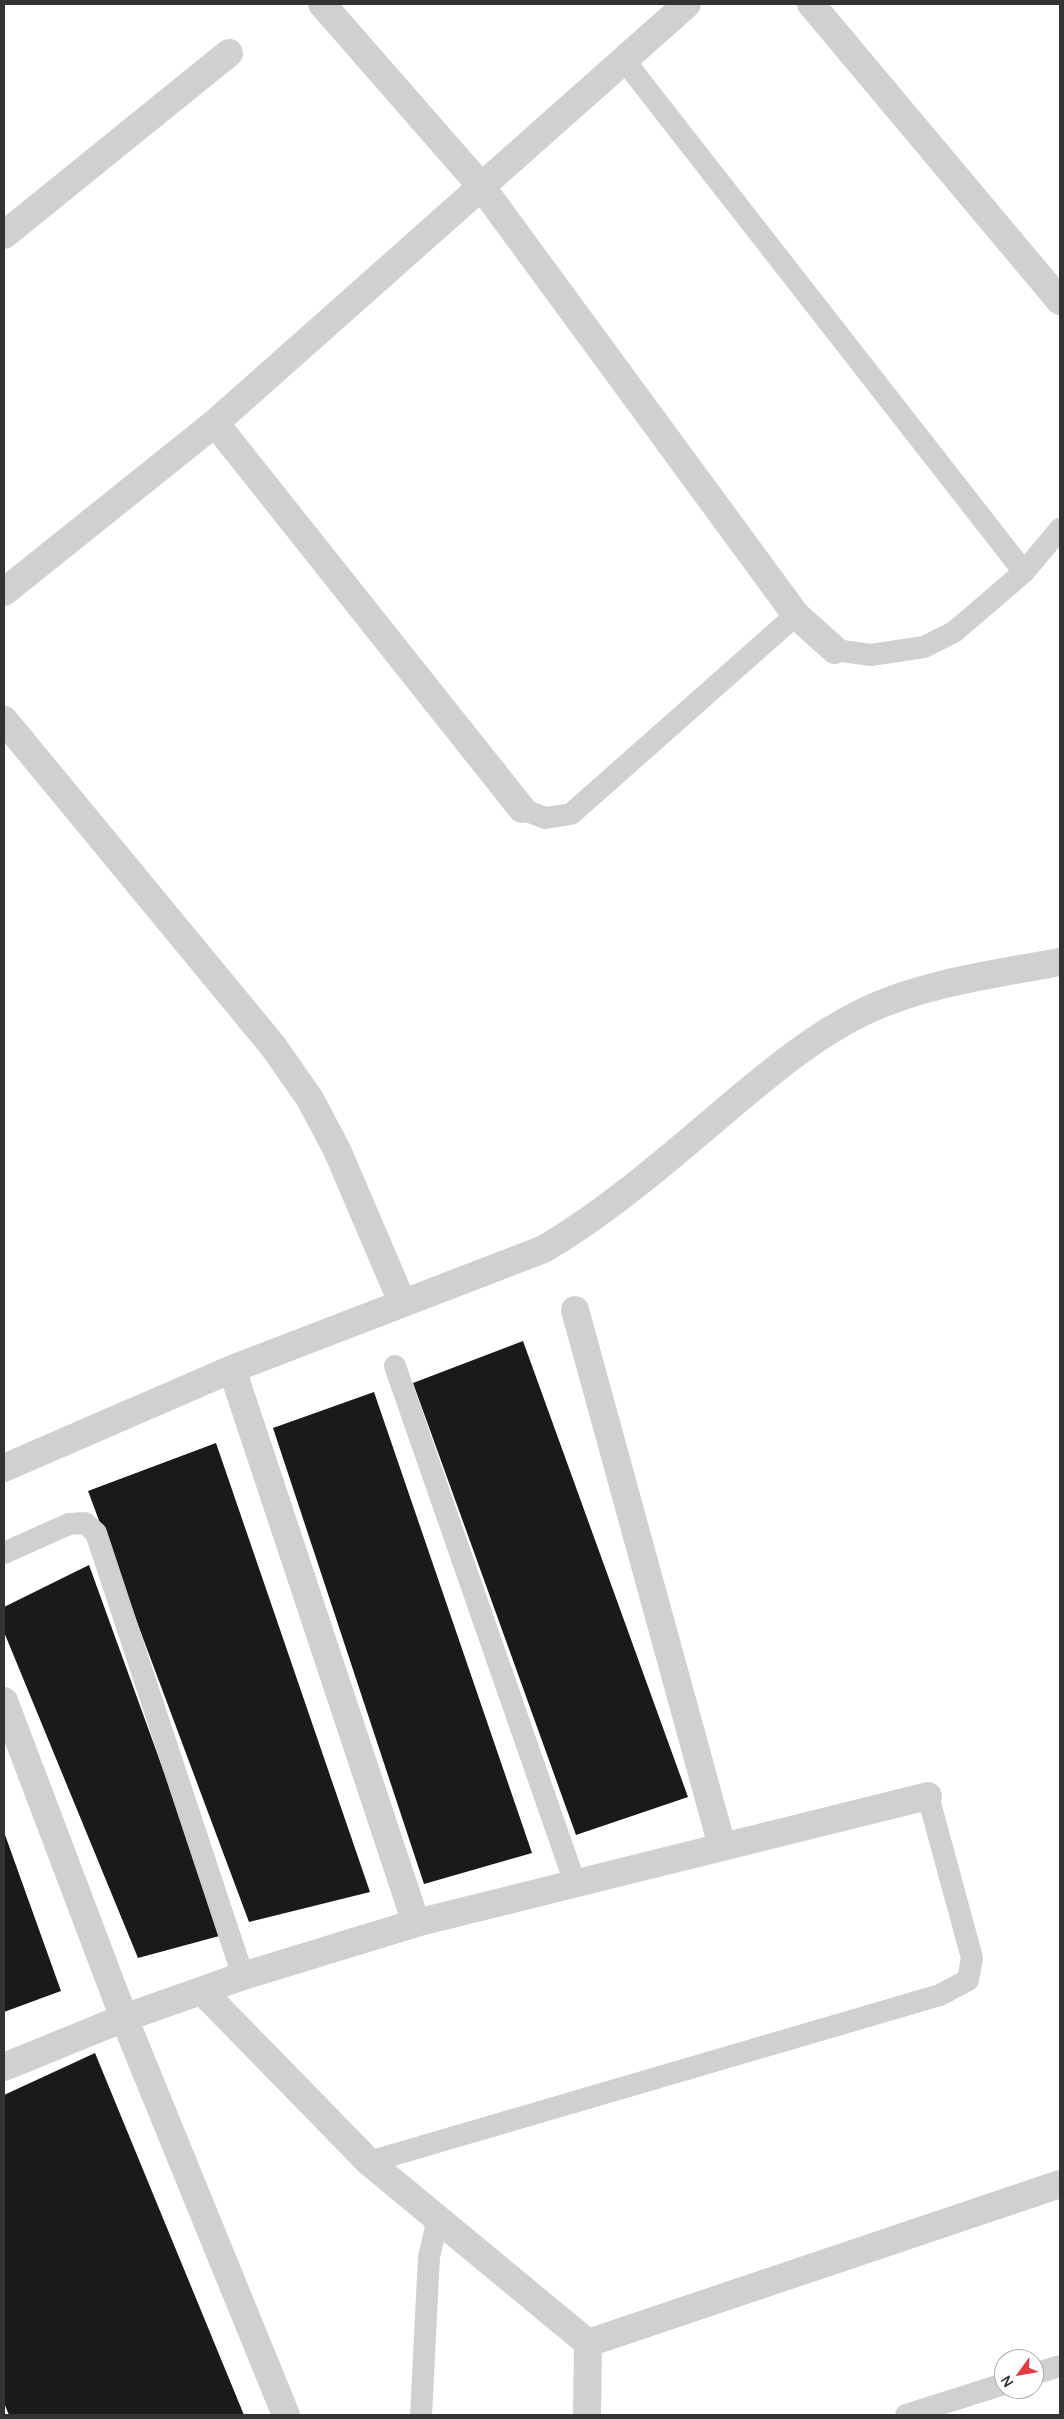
<!DOCTYPE html>
<html>
<head>
<meta charset="utf-8">
<style>
	body { margin:0 }
	#map { position:relative; width:1064px; height:2419px; overflow:hidden; background:#fff; font-family:Manrope,sans-serif }
	canvas { display:block }
	.frame { position:absolute; inset:0; border:5px solid #333; pointer-events:none }
	.north { position:absolute; left:994px; top:2349px; width:50px; height:50px; box-sizing:border-box; background:#fff; border:1px solid #adadad; border-radius:50%; rotate:238deg; font-size:14px; font-weight:700; line-height:20px; text-align:center; color:#333 }
	.north::after { content:''; display:block; margin:auto; width:18px; height:22px; background:#e63946; clip-path:polygon(50% 0,100% 100%,50% 72%,0 100%) }
</style>
</head>
<body>
<div id="map">
<canvas width="1064" height="2419"></canvas>
<div class="frame"></div>
<div class="north">N</div>
</div>
<script>
const ctx = document.querySelector('canvas').getContext('2d');
ctx.lineJoin = 'round';
function fill(path, color) { ctx.fillStyle = color; ctx.fill(path, 'evenodd'); }
function stroke(path, color, width, dash) { ctx.strokeStyle = color; ctx.lineWidth = width; ctx.lineCap = dash ? 'butt' : 'round'; ctx.setLineDash(dash || []); ctx.stroke(path); }
fill(new Path2D(`
	M523 1341 688 1797 576 1835 413 1383Z
	M374 1392 532 1853 424 1884 273 1428Z
	M216 1443 370 1892 249 1922 88 1491Z
	M89 1565 223 1935 138 1958 4 1632V1607Z
	M4 1832 61 1991 4 2012Z
	M95 2053 244 2415H9L4 2403V2095Z`), '#1a1a1a');
stroke(new Path2D(`
	M624 60 1024 572
	M835 650 871 655 924 647 954 632 1024 572 1060 529
	M522 809 545 818 571 814 796 615
	M395 1366 575 1883
	M4 1553 69 1524 85 1523 96 1533 243 1976
	M369 2162 940 1995 968 1980 972 1958 928 1796
	M1034 2374 1060 2366
	M421 2415 429 2257 438 2219
	M906 2415 1004 2384`), '#d0d0d0', 22);
stroke(new Path2D(`
	M322 4 481 186 796 615 835 650
	M811 4 1060 301
	M4 235 229 53
	M215 423 522 809
	M4 592 215 423 687 4
	M4 720 273 1046 310 1099 337 1150 402 1302
	M575 1310 722 1846
	M232 1369 416 1923
	M4 1468 232 1369 544 1249C611 1209 668 1159 727 1109 770 1073 812 1037 863 1012 923 983 995 974 1060 962
	M4 1701 124 2018 286 2415
	M203 1992 369 2162 588 2343
	M4 2067 124 2018 243 1976 416 1923 928 1796
	M587 2415 588 2343 1060 2184`), '#d0d0d0', 28);
</script>
</body>
</html>
